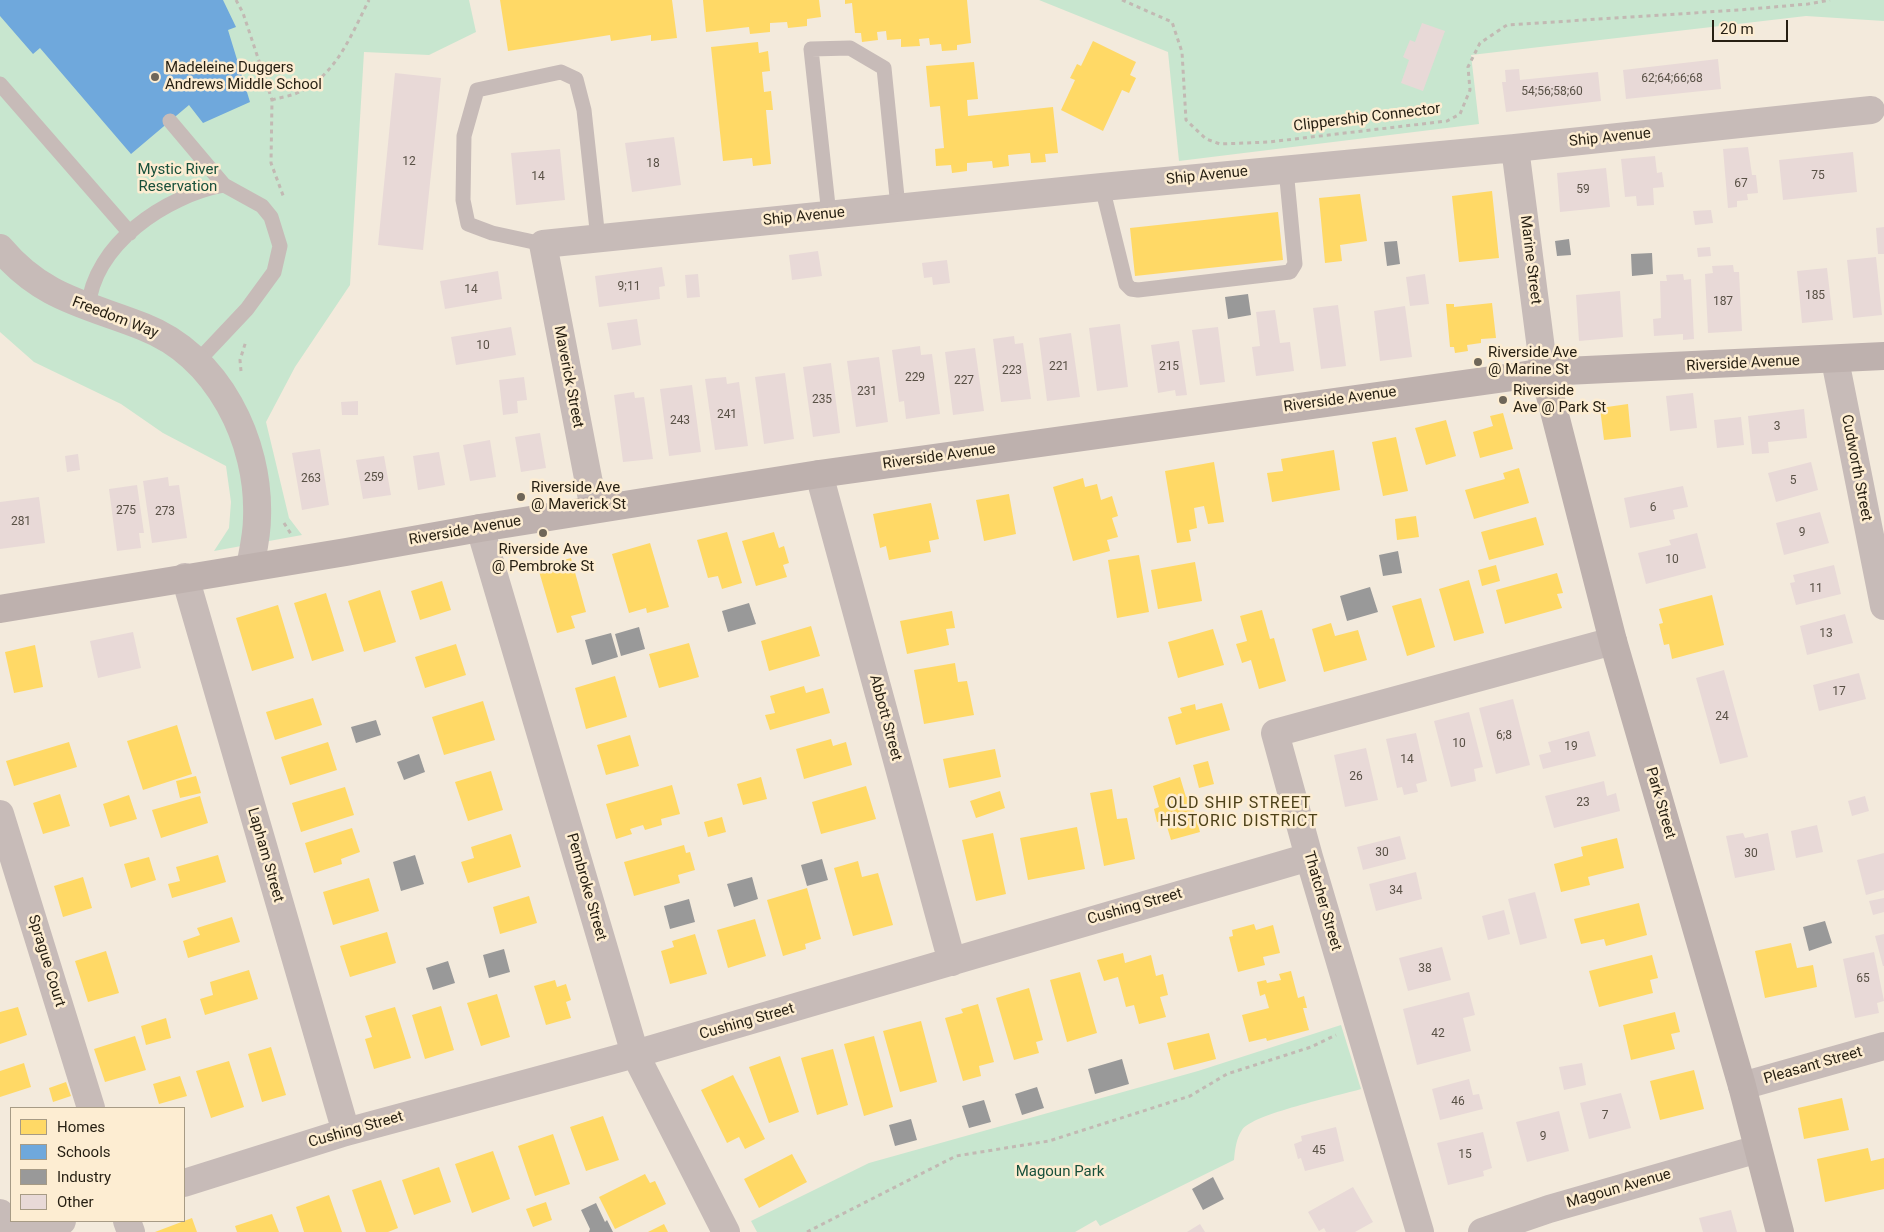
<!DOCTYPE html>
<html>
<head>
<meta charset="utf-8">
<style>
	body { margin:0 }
	#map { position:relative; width:1884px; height:1232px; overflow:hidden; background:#f3eadc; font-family:Roboto,sans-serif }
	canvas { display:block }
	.legend { position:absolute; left:10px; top:1107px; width:175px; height:115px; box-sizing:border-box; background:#fdedd2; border:1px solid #a79b85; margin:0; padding:6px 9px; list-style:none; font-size:15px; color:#261f12 }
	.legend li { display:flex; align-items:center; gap:10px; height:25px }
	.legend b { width:25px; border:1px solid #a79b85 }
	.scale { position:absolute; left:1712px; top:20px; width:76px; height:22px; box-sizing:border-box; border:2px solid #261f12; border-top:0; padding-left:6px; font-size:15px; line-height:18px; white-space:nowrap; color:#261f12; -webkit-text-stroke:4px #fdedd2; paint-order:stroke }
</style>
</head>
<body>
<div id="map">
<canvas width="1884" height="1232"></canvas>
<ul class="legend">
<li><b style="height:14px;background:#ffd966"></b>Homes</li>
<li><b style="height:14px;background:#6fa8dc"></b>Schools</li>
<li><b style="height:14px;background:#999"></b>Industry</li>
<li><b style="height:14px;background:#e8d9d7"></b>Other</li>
</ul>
<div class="scale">20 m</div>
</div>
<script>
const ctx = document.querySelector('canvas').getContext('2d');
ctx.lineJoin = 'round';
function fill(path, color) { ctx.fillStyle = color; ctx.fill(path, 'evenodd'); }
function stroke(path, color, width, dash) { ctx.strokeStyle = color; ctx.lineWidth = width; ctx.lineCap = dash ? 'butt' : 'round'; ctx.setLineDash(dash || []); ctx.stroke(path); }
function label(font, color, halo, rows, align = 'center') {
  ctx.font = font + ' Roboto,sans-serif'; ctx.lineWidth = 5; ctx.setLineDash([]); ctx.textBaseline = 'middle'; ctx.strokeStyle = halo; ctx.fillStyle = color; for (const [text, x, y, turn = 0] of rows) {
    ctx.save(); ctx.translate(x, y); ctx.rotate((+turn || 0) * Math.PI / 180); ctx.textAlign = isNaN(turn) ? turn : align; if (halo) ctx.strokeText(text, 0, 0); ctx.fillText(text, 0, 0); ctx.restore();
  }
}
fill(new Path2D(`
	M0 0H469L476 32 429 55 364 52 350 285 295 367 266 422 289 518 302 535 214 551 229 528 231 502 226 466 163 433 121 404 34 362 0 332Z
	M1039 0H1884V21L1806 16 1471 55 1479 124 1179 161 1168 52Z
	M1341 1025 1361 1089C1338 1096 1252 1114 1242 1130 1236 1139 1235 1150 1234 1160L1100 1226 1096 1220 1075 1232H757L751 1221 869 1163 1198 1071Z`), '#c8e6cf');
fill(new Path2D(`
	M500 0H672L677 38 651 41V35L611 41 610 35 508 51Z
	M703 0H819L821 17 807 19V26L788 28 787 22 770 23V32L750 34 749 27 706 32Z
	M845 0H967L971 43 957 45V50L942 51 941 44 930 45 929 38 919 39 920 46 901 47V39L887 40 886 31 877 32 878 40 862 42 861 33H855L852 3 845 4Z
	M1093 41 1136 62 1130 75 1136 78 1129 93 1122 90 1103 131 1061 110 1075 80 1070 78 1077 64 1081 66Z
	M758 42 759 53 768 51 770 71 762 72 764 92 771 91 773 110H766L771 164 753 166 752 158 723 161 711 47Z
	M974 62 978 99 967 100 968 116 1053 107 1058 153 1045 154 1046 162 1031 163 1030 153 1008 155 1009 166 993 168 992 161 967 163V171L952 173 951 165 936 166 935 149 944 148 940 106 930 107 926 66Z
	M1492 191 1499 258 1459 262 1452 196Z
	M1360 194 1367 241 1340 245 1342 261 1325 263 1319 198Z
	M1278 212 1283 260 1135 276 1130 228Z
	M1492 303 1496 338 1481 339V343L1467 345 1468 351 1455 353 1454 347H1450L1446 304H1454V307Z
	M1628 404 1631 437 1604 440 1600 408Z
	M1503 413 1513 449 1480 458 1473 432 1493 426 1490 416Z
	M1446 420 1456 456 1426 465 1415 428Z
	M1396 437 1408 491 1383 496 1372 442Z
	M1334 450 1340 490 1272 502 1267 473 1283 471 1281 459Z
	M1214 462 1224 522 1208 524 1204 506 1194 508 1197 528 1189 530 1191 541 1177 543 1165 471Z
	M1519 468 1529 503 1474 519 1465 490 1505 479 1503 473Z
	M1083 478 1085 487 1097 484 1101 500 1112 496 1118 516 1112 518 1118 537 1107 540 1110 551 1073 561 1053 487Z
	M1009 494 1016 534 984 541 976 500Z
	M931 503 939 539 929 541 931 552 889 560 886 546 880 548 873 514Z
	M1416 516 1419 537 1397 540 1395 519Z
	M1536 517 1544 545 1489 560 1481 532Z
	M727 532 742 583 722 589 718 576 708 578 697 540Z
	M774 532 779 548 784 546 789 563 783 565 787 577 756 586 742 541Z
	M650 543 669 607 647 613 646 608 629 613 612 554Z
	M1139 555 1149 612 1117 618 1108 560Z
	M571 558 586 612 571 616 575 628 557 633 538 568Z
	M1195 562 1202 601 1158 609 1151 570Z
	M1496 565 1500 581 1482 586 1478 570Z
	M1557 573 1563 593 1557 594 1562 608 1505 624 1496 590Z
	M1469 580 1484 633 1454 641 1439 589Z
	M442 581 451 610 420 620 411 591Z
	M380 590 396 642 364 652 348 601Z
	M326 593 344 651 312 661 294 603Z
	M1712 595 1724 645 1672 659 1669 644 1664 645 1659 624 1663 623 1659 609Z
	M1421 598 1435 647 1407 656 1392 606Z
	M278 605 294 658 252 671 236 618Z
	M1262 610 1270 639 1274 638 1286 681 1259 689 1251 660 1242 663 1236 644 1247 641 1240 616Z
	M952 611 955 628 946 629 949 645 907 654 900 621Z
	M1331 623 1335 636 1358 630 1367 660 1324 672 1312 629Z
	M811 626 820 656 769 671 761 641Z
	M1213 629 1224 665 1178 678 1168 642Z
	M689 643 699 677 659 688 649 654Z
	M456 644 466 675 425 688 415 657Z
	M35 645 43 687 14 693 5 652Z
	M955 663 958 682 967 681 974 715 924 724 914 670Z
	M615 676 627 717 586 729 575 688Z
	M804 686 806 693 823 688 830 713 770 730 765 715 775 713 770 696Z
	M313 698 322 725 275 740 266 712Z
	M483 701 495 740 444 755 432 717Z
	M1222 703 1230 730 1176 745 1168 717 1182 713 1180 708 1195 704 1196 710Z
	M177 725 192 774 143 790 127 741Z
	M630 735 639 766 606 775 597 745Z
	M831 739 833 746 846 742 852 765 804 779 796 749Z
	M69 742 77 767 14 786 6 761Z
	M328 742 337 770 290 785 281 757Z
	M995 749 1001 777 949 788 943 759Z
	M1208 761 1214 784 1199 788 1193 765Z
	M491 771 503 810 468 821 455 782Z
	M196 776 201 793 180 798 176 781Z
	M761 777 767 799 743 805 737 784Z
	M1180 777 1186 797 1190 796 1200 832 1171 840 1165 820 1157 822 1154 809 1159 807 1153 786Z
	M672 785 680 814 661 819 662 825 645 830 643 825 630 829 632 834 616 839 606 804Z
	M866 786 876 819 821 834 812 802Z
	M345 787 354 815 301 832 292 803Z
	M1112 789 1117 819 1127 818 1135 859 1104 866 1090 793Z
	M1000 791 1005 808 976 818 970 801Z
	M60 794 70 826 43 834 33 803Z
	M129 795 137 819 110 827 103 804Z
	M200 796 208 823 161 838 152 810Z
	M722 817 726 832 708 837 704 822Z
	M1077 827 1085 869 1028 880 1020 838Z
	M352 828 360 852 341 859 342 864 314 873 305 843Z
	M993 833 1006 894 976 901 962 840Z
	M511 834 521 867 468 883 461 862 474 858 471 847Z
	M1617 838 1624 868 1588 877 1590 885 1561 892 1554 864 1583 856 1581 847Z
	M684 845 686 853 690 852 695 870 678 875 680 883 634 896 624 862Z
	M218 855 226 882 172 898 168 884 180 881 176 867Z
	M149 857 156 880 131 888 124 864Z
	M858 861 862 877 878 873 893 925 853 936 834 868Z
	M83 877 92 908 63 917 54 886Z
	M369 878 379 911 333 925 323 892Z
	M807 888 821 939 805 944 806 949 783 956 767 900Z
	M529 896 537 923 500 934 493 907Z
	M1639 903 1647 935 1606 946 1604 939 1581 944 1574 919Z
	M232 917 240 942 188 958 183 941 200 935 197 928Z
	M755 919 766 956 728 968 717 930Z
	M1254 924 1256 930 1273 925 1280 953 1263 957 1265 965 1238 972 1229 937 1233 936 1232 930Z
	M387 932 396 963 350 977 340 946Z
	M695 934 707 974 670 984 661 951 674 947 672 941Z
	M1791 943 1797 968 1813 965 1817 987 1765 998 1755 951Z
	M106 951 119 993 88 1002 75 961Z
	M1123 953 1125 963 1151 955 1156 976 1163 974 1168 995 1160 997 1166 1017 1139 1024 1134 1005 1126 1007 1118 977 1104 981 1097 960Z
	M1652 955 1658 978 1650 980 1653 993 1599 1007 1589 971Z
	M249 970 258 999 205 1015 200 999 213 995 210 982Z
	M1291 971 1298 998 1304 996 1307 1008H1303L1309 1030 1267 1041 1266 1038 1249 1042 1242 1015 1269 1008 1265 994 1260 996 1257 982 1266 980 1267 983 1281 980 1279 974Z
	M1080 972 1097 1033 1067 1042 1050 980Z
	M555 980 557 987 566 984 571 1000 566 1002 571 1018 546 1025 534 986Z
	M1029 988 1043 1040 1036 1042 1039 1053 1014 1060 996 998Z
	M497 994 510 1037 481 1046 467 1003Z
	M978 1004 994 1062 979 1066 981 1076 963 1081 945 1018 963 1013 961 1009Z
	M441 1006 454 1050 425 1059 412 1015Z
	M18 1007 27 1035 0 1044V1012Z
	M395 1007 411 1058 374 1069 365 1039 372 1037 365 1016Z
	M1675 1012 1680 1032 1671 1034 1675 1049 1631 1060 1623 1025Z
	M166 1018 171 1038 146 1045 141 1026Z
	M921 1021 937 1082 900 1092 883 1031Z
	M1209 1033 1216 1059 1174 1070 1167 1043Z
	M135 1036 146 1070 105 1082 94 1049Z
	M874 1036 893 1107 864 1116 844 1044Z
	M271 1047 286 1095 262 1102 248 1054Z
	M833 1049 848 1105 817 1115 801 1058Z
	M780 1056 799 1112 769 1123 749 1067Z
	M229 1061 244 1107 211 1118 196 1071Z
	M24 1063 31 1087 0 1097V1071Z
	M1694 1070 1704 1109 1660 1120 1650 1081Z
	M733 1075 765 1139 745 1149 739 1137 727 1143 701 1090Z
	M180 1076 187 1096 159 1104 153 1084Z
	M66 1082 71 1096 53 1102 49 1088Z
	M1842 1098 1849 1130 1804 1139 1798 1108Z
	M603 1116 619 1160 586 1171 570 1127Z
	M553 1134 570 1184 535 1196 518 1146Z
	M1868 1148 1871 1161 1884 1158V1189L1825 1202 1817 1159Z
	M493 1151 510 1199 472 1213 455 1164Z
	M792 1154 807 1182 759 1208 744 1179Z
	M439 1167 451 1202 414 1215 402 1180Z
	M645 1174 650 1183 655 1181 666 1204 615 1229 599 1197Z
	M381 1180 398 1228 388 1232H366L352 1190Z
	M329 1195 342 1232H304L296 1207Z
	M546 1202 552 1220 533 1227 526 1209Z
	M272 1214 279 1232H237L235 1226Z
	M192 1218 197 1232H155Z
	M664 1224 668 1232H648Z`), '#ffd966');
fill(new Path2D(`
	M0 0H223L236 27 228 30 250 102 203 123 189 105 131 154 40 48 33 54 0 16Z`), '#6fa8dc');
fill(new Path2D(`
	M1569 239 1571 255 1557 256 1555 241Z
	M1397 241 1400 264 1387 266 1384 242Z
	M1652 253 1653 274 1632 276 1631 254Z
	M1248 294 1251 315 1228 319 1225 297Z
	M1398 551 1402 573 1383 576 1379 555Z
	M1370 587 1378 612 1347 621 1340 596Z
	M749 603 756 624 728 632 722 611Z
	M639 627 645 649 621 656 615 634Z
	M611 633 618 657 592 665 585 640Z
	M376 720 381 735 356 743 351 727Z
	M419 754 425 772 404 780 397 762Z
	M415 855 424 884 401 891 393 862Z
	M822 859 828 880 807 886 801 865Z
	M752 877 758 899 734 907 727 884Z
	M689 899 695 922 670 929 664 906Z
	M1825 921 1832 943 1809 951 1803 927Z
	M504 949 510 972 489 978 483 955Z
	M448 961 455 983 433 990 426 968Z
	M1122 1059 1129 1084 1095 1094 1088 1069Z
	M1037 1087 1044 1108 1022 1115 1015 1094Z
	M984 1100 991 1122 969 1128 962 1106Z
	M911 1119 917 1140 895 1146 889 1125Z
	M1213 1177 1224 1199 1203 1210 1192 1189Z
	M596 1203 605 1222 607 1220 613 1232H589L590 1229 581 1210Z`), '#999');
fill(new Path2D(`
	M1422 23 1445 31 1423 91 1401 83 1409 60 1403 57 1410 40 1415 42Z
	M1718 59 1721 89 1626 99 1623 70Z
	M1519 69 1520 80 1598 72 1601 101 1506 112 1502 82H1506L1505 70Z
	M395 73 441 78 423 250 378 245Z
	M674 137 681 185 632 192 625 143Z
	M1748 147 1752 175H1756L1758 193 1747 194 1748 200 1737 201V207L1728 208 1723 149Z
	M560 149 565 200 516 205 511 153Z
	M1853 152 1857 192 1783 200 1779 160Z
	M1655 156 1657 173 1662 172 1664 187 1653 188 1654 205 1637 206 1636 196 1625 197 1621 159Z
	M1606 168 1610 207 1560 212 1557 173Z
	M1711 210 1713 223 1695 225 1693 211Z
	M1884 227V254H1878L1876 228Z
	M1710 247 1711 256 1698 257 1697 248Z
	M818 251 822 276 792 280 789 255Z
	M1876 257 1882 315 1853 318 1847 260Z
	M947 260 950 283 933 285 932 277 924 278 922 263Z
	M1733 265 1734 272H1739L1742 331 1708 333 1705 274 1713 273 1712 266Z
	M662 267 665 286 659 287 660 299 599 307 595 276Z
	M1827 268 1833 320 1802 323 1797 271Z
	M498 271 502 299 445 309 440 281Z
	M698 274 700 297 687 298 685 275Z
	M1425 274 1429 304 1410 306 1406 277Z
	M1683 274 1684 280 1691 279 1694 339 1683 340V334L1654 336 1653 319 1661 318 1660 281H1667L1666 275Z
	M1620 291 1623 337 1579 341 1576 295Z
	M1338 305 1346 366 1321 369 1313 308Z
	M1405 306 1412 357 1380 361 1374 311Z
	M1275 310 1280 343 1290 342 1294 371 1256 376 1252 347 1260 346 1256 312Z
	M637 319 641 345 612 350 607 323Z
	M1120 324 1128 387 1097 391 1089 328Z
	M511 327 516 355 456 365 451 337Z
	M1218 327 1225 382 1200 385 1192 330Z
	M1071 333 1080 397 1047 401 1039 338Z
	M1014 336 1015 344 1023 343 1031 399 1001 402 993 339Z
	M1179 341 1187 395 1176 396 1175 390 1158 393 1151 345Z
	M920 346 921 355 932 354 940 414 906 419 904 401 899 402 892 350Z
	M975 348 984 411 953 415 945 352Z
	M879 357 888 422 856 427 847 361Z
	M831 363 840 433 813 437 803 367Z
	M785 373 794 439 764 444 755 377Z
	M524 377 527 400 517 401 518 413 503 415 499 380Z
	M726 377 727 384 739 382 748 446 715 450 705 379Z
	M692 385 701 452 669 456 660 389Z
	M634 392 635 398 644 397 653 459 623 462 614 395Z
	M1693 393 1697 428 1670 431 1666 396Z
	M358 401V415H342L341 402Z
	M1804 409 1807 438 1768 442 1769 453 1752 454 1748 416Z
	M1741 417 1744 445 1717 448 1714 420Z
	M540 433 546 468 521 472 515 437Z
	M490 440 496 477 470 481 463 445Z
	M320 449 329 505 302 510 292 453Z
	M439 452 445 485 418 490 413 456Z
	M78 454 80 470 67 472 65 456Z
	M384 456 391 495 363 499 356 460Z
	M1811 462 1818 490 1776 502 1768 473Z
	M168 477 169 486 179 485 187 538 152 543 143 481Z
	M137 485 144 533H139L141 548 117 551 109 489Z
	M1683 486 1688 507 1673 510 1675 519 1630 528 1624 498Z
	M39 497 45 543 0 549V502Z
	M1820 512 1829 543 1784 555 1776 523Z
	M1697 533 1706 568 1646 584 1638 553 1671 545 1669 540Z
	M1834 565 1841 594 1796 605 1790 583 1795 582 1793 575Z
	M1845 614 1853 643 1807 655 1800 626Z
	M133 632 141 668 98 678 90 641Z
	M1724 670 1748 757 1720 764 1696 678Z
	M1859 673 1866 699 1819 711 1813 685Z
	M1513 699 1530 765 1496 774 1479 708Z
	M1469 712 1483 767 1474 769 1476 781 1451 787 1434 721Z
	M1589 731 1596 756 1543 769 1539 755 1551 752 1548 742Z
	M1416 733 1427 781 1416 784 1418 792 1404 795 1402 787 1397 788 1386 739Z
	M1366 748 1378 800 1345 807 1334 755Z
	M1604 781 1607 796 1616 793 1620 811 1554 828 1545 796Z
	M1865 796 1869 811 1852 816 1848 801Z
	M1817 825 1823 852 1796 858 1791 831Z
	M1743 833 1745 838 1768 833 1775 870 1735 878 1726 836Z
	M1400 836 1406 859 1363 870 1357 847Z
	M1884 853V890L1866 895 1857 860Z
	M1416 872 1422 899 1376 911 1369 884Z
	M1535 892 1547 938 1520 945 1508 899Z
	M1884 898V912L1873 915 1869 901Z
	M1504 910 1510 934 1488 940 1482 916Z
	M1884 934V966H1883L1875 936Z
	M1442 947 1451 980 1408 991 1399 958Z
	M1874 952 1884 1001 1877 1003 1879 1013 1855 1018 1843 959Z
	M1469 992 1475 1015 1463 1018 1471 1051 1417 1065 1403 1009Z
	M1582 1063 1586 1085 1564 1090 1559 1067Z
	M1469 1079 1473 1095 1479 1094 1483 1109 1440 1120 1432 1089Z
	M1621 1093 1631 1128 1589 1139 1580 1103Z
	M1559 1111 1569 1151 1527 1162 1516 1122Z
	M1336 1127 1344 1161 1305 1171 1301 1158 1298 1159 1294 1144 1302 1141 1301 1136Z
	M1483 1132 1492 1168 1483 1171 1484 1176 1448 1185 1437 1143Z
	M1353 1187 1373 1222 1355 1232H1326L1324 1228 1319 1231 1308 1212Z
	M1731 1210 1737 1232H1703L1699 1218Z
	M1200 1224 1205 1232H1187Z`), '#e8d9d7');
stroke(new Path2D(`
	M236 0 243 13 272 100 271 163 284 198
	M1122 0 1172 22 1182 52 1186 120 1206 139 1220 144 1269 142 1447 121 1460 114 1470 90 1468 67 1480 43 1507 25 1739 10 1808 4 1830 0
	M272 100C281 97 293 96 301 91 337 74 352 33 369 0
	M241 371 240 360 246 341
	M284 523 291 534
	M807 1232 956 1156 1049 1141 1118 1119 1190 1096 1227 1074 1311 1047 1336 1035`), '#c2b9b3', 3, [4, 4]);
stroke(new Path2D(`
	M0 84 130 233
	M170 121 224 185
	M1102 187 1126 284 1131 289 1138 290 1290 272 1295 264 1286 169
	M829 215 811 49 850 48 884 68 898 207
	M543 244 492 233 468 224 463 200 464 136 477 90 561 72 576 79 584 110 598 239
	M88 308C94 244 165 196 224 185L262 206 271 217 280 246 274 272 247 309 197 362`), '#c7bbb8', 15);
stroke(new Path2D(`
	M1515 148 1544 372
	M0 248C43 299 86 304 144 327 218 356 260 441 257 518 257 535 253 551 250 567
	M1835 360 1884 606
	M819 474 952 962
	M594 509 543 244 1102 187 1515 148 1871 110
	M480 528 635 1054 726 1232
	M185 577 346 1132
	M0 814 91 1108
	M1742 1086 1884 1046
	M184 1183 346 1132 635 1054 1309 857
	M0 1213 6 1232
	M127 1221 131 1232
	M25 1232 62 1221
	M1420 1232 1309 857 1275 733 1613 641
	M1482 1232 1549 1209 1758 1149`), '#c7bbb8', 28);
stroke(new Path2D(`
	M1544 372 1613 641 1742 1086 1780 1232
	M0 609 346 552 480 528 819 474 1520 376 1544 372 1884 356`), '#beb1ae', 28);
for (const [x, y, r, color] of [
	[155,77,5,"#6e6659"],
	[1478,362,5,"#6e6659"],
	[1503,400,5,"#6e6659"],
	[521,497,5,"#6e6659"],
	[543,533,5,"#6e6659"]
]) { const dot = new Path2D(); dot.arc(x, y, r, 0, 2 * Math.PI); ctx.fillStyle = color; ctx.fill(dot); stroke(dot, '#fdedd2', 2); }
label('12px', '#585045', null, [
	["62;64;66;68",1672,79],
	["54;56;58;60",1552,92],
	["12",409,162],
	["18",653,164],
	["75",1818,176],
	["14",538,177],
	["67",1741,184],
	["59",1583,190],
	["9;11",629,287],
	["14",471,290],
	["185",1815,296],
	["187",1723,302],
	["10",483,346],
	["221",1059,367],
	["215",1169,367],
	["223",1012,371],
	["229",915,378],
	["227",964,381],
	["231",867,392],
	["235",822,400],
	["241",727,415],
	["243",680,421],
	["3",1777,427],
	["259",374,478],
	["263",311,479],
	["5",1793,481],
	["6",1653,508],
	["275",126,511],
	["273",165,512],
	["281",21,522],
	["9",1802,533],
	["10",1672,560],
	["11",1816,589],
	["13",1826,634],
	["17",1839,692],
	["24",1722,717],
	["6;8",1504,736],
	["10",1459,744],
	["19",1571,747],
	["14",1407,760],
	["26",1356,777],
	["23",1583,803],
	["30",1382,853],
	["30",1751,854],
	["34",1396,891],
	["38",1425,969],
	["65",1863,979],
	["42",1438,1034],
	["46",1458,1102],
	["7",1605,1116],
	["9",1543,1137],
	["45",1319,1151],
	["15",1465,1155]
]);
label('15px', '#261f12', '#fdedd2', [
	["Madeleine Duggers",165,68],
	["Andrews Middle School",165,85],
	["Riverside Ave",1488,353],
	["@ Marine St",1488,370],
	["Riverside",1513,391],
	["Ave @ Park St",1513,408],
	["Riverside Ave",531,488],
	["@ Maverick St",531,505],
	["Riverside Ave",543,550,"center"],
	["@ Pembroke St",543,567,"center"]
], 'left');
label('15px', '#261f12', '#fdedd2', [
	["Clippership Connector",1367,118,-7],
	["Ship Avenue",1610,138,-6],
	["Ship Avenue",1207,176,-6],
	["Ship Avenue",804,217,-6],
	["Marine Street",1530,260,83],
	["Freedom Way",115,318,21],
	["Riverside Avenue",1743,364,-3],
	["Maverick Street",568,377,79],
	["Riverside Avenue",1340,400,-8],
	["Riverside Avenue",939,457,-8],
	["Cudworth Street",1856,468,79],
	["Riverside Avenue",465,531,-10],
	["Abbott Street",885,718,75],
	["Park Street",1660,803,74],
	["Lapham Street",265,855,74],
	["Pembroke Street",586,887,74],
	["Thatcher Street",1322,901,74],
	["Cushing Street",1135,907,-16],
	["Sprague Court",46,961,73],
	["Cushing Street",747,1022,-16],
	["Pleasant Street",1813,1066,-16],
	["Cushing Street",356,1130,-16],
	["Magoun Avenue",1619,1189,-16]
]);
label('15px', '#18503b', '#fdedd2', [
	["Mystic River",178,170],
	["Reservation",178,187],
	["Magoun Park",1060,1172]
]);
ctx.letterSpacing = '1px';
label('16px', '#4d4119', '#fdedd2', [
	["OLD SHIP STREET",1239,804],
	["HISTORIC DISTRICT",1239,822]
]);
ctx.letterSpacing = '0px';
</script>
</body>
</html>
